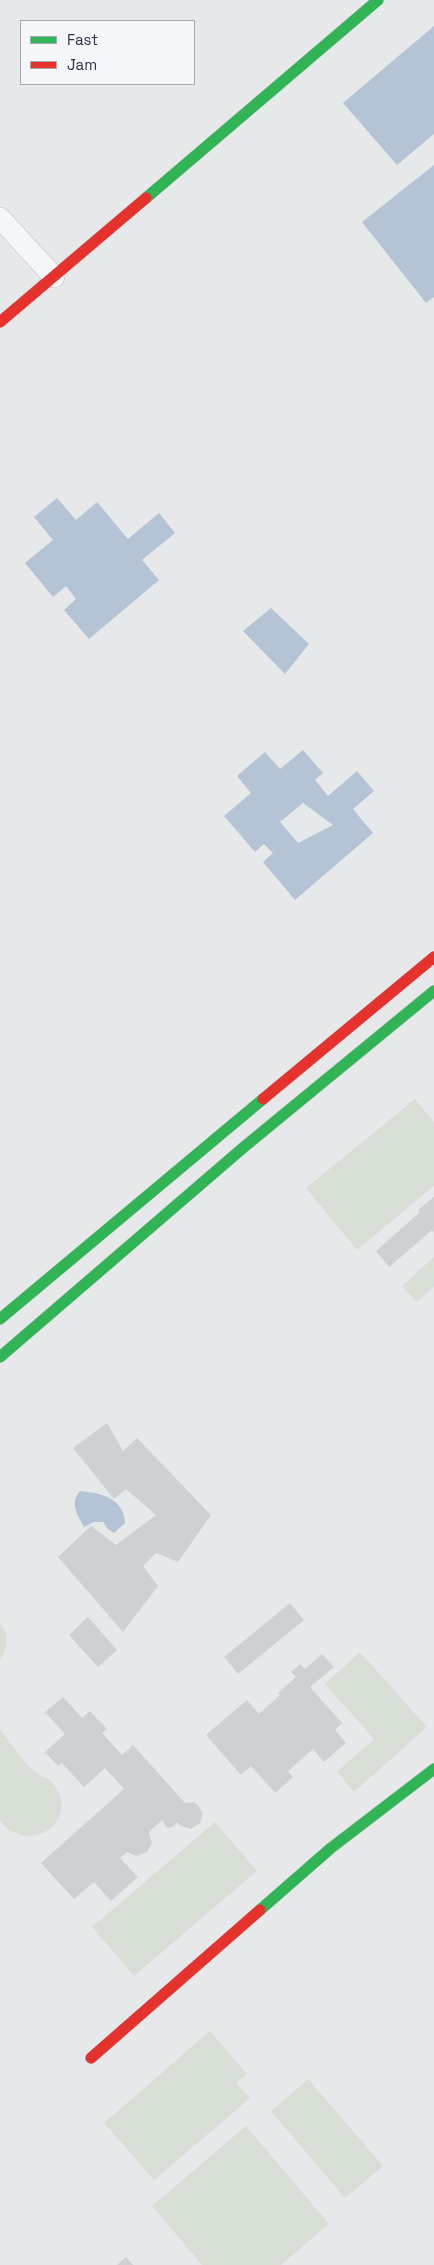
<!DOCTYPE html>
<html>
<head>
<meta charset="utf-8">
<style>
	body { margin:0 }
	#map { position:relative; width:434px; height:2265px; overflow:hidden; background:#e6e8ea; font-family:"Space Grotesk",sans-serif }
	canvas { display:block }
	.legend { position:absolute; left:20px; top:20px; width:175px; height:65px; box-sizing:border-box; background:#f4f6f9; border:1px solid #a4a8b1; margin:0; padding:6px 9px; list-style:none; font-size:15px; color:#2b3445 }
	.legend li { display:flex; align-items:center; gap:10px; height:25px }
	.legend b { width:25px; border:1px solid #a4a8b1 }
</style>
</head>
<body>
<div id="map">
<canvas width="434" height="2265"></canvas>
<ul class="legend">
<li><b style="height:6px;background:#30b455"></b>Fast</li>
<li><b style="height:6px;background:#e5322d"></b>Jam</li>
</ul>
</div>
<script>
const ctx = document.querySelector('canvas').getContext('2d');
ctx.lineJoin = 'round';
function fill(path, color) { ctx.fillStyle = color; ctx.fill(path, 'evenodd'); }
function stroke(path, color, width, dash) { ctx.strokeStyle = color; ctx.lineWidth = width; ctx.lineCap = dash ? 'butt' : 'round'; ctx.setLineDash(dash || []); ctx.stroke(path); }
fill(new Path2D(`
	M415 1099 434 1122V1186L357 1250 306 1188Z
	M434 1257V1287L417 1302 402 1286Z
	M0 1623C10 1635 8 1647 0 1660Z
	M360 1652 427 1727 354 1792 337 1772 374 1739 325 1684Z
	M0 1729C11 1743 21 1760 34 1771 44 1780 51 1775 59 1793 73 1828 26 1853 0 1821Z
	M215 1822 257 1871 134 1976 92 1927Z
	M210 2031 247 2074 236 2083 250 2098 154 2180 104 2123Z
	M308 2079 383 2166 345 2198 271 2111Z
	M246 2126 329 2224 281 2265H202L152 2206Z`), '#d6ded6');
fill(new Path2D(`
	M434 26V134L397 165 343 103Z
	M434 165V297L426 303 362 222Z
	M57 498 76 520 97 502 128 539 159 513 175 533 142 560 159 580 89 639 64 610 76 599 66 586 53 597 25 563 53 540 34 517Z
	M271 608 309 644 285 674 243 631Z
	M303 750 323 773 315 780 328 796 357 771 374 791 353 809 373 833 295 900 263 862 273 853 264 844 255 852 224 816 251 793 237 776 265 752 280 769ZM303 803 333 825 298 843 280 822Z
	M80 1491C101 1493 124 1498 125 1523L114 1533 108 1529 103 1522H94L84 1527C78 1516 69 1503 80 1491Z`), '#b4c4d5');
fill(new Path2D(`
	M434 1197V1232L432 1230 389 1267 376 1251 420 1212 418 1210Z
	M107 1423 123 1451 137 1438 211 1515 178 1562 156 1553 143 1566 158 1586 123 1632 58 1557 91 1526 116 1545 156 1515 126 1489 114 1499 73 1448Z
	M290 1603 304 1620 238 1674 224 1657Z
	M88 1617 117 1650 98 1667 69 1635Z
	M322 1654 334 1667 310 1687 342 1723 335 1730 346 1743 324 1762 313 1749 288 1771 293 1777 275 1793 251 1766 241 1775 206 1735 247 1700 259 1714 280 1695 278 1693 296 1677 291 1672 300 1664 305 1669Z
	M63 1697 82 1718 90 1711 107 1729 102 1733 122 1755 133 1745 185 1803 193 1802 197 1804 203 1813 200 1823 191 1829 181 1826 177 1822 173 1827 167 1828 162 1820 149 1832 152 1843 147 1852 136 1856 127 1852 120 1858 138 1877 111 1901 94 1882 74 1899 41 1863 124 1789 105 1768 84 1787 62 1763 58 1766 45 1752 65 1734 45 1712Z
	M126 2257 133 2265H117Z`), '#ced0d3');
const street = new Path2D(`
	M0 218 54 277`);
const fast = new Path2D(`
	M146 198 378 0
	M0 1319 263 1099
	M0 1357 244 1147 434 991
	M260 1910 331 1848 434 1769`);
const jam = new Path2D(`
	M0 322 146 198
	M263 1099 434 957
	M91 2058 260 1910`);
stroke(street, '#c4c6c8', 22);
stroke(fast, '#c4c6c8', 12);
stroke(jam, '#c4c6c8', 12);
stroke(street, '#f5f6f7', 21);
stroke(fast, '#30b455', 11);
stroke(jam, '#e5322d', 11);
</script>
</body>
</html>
